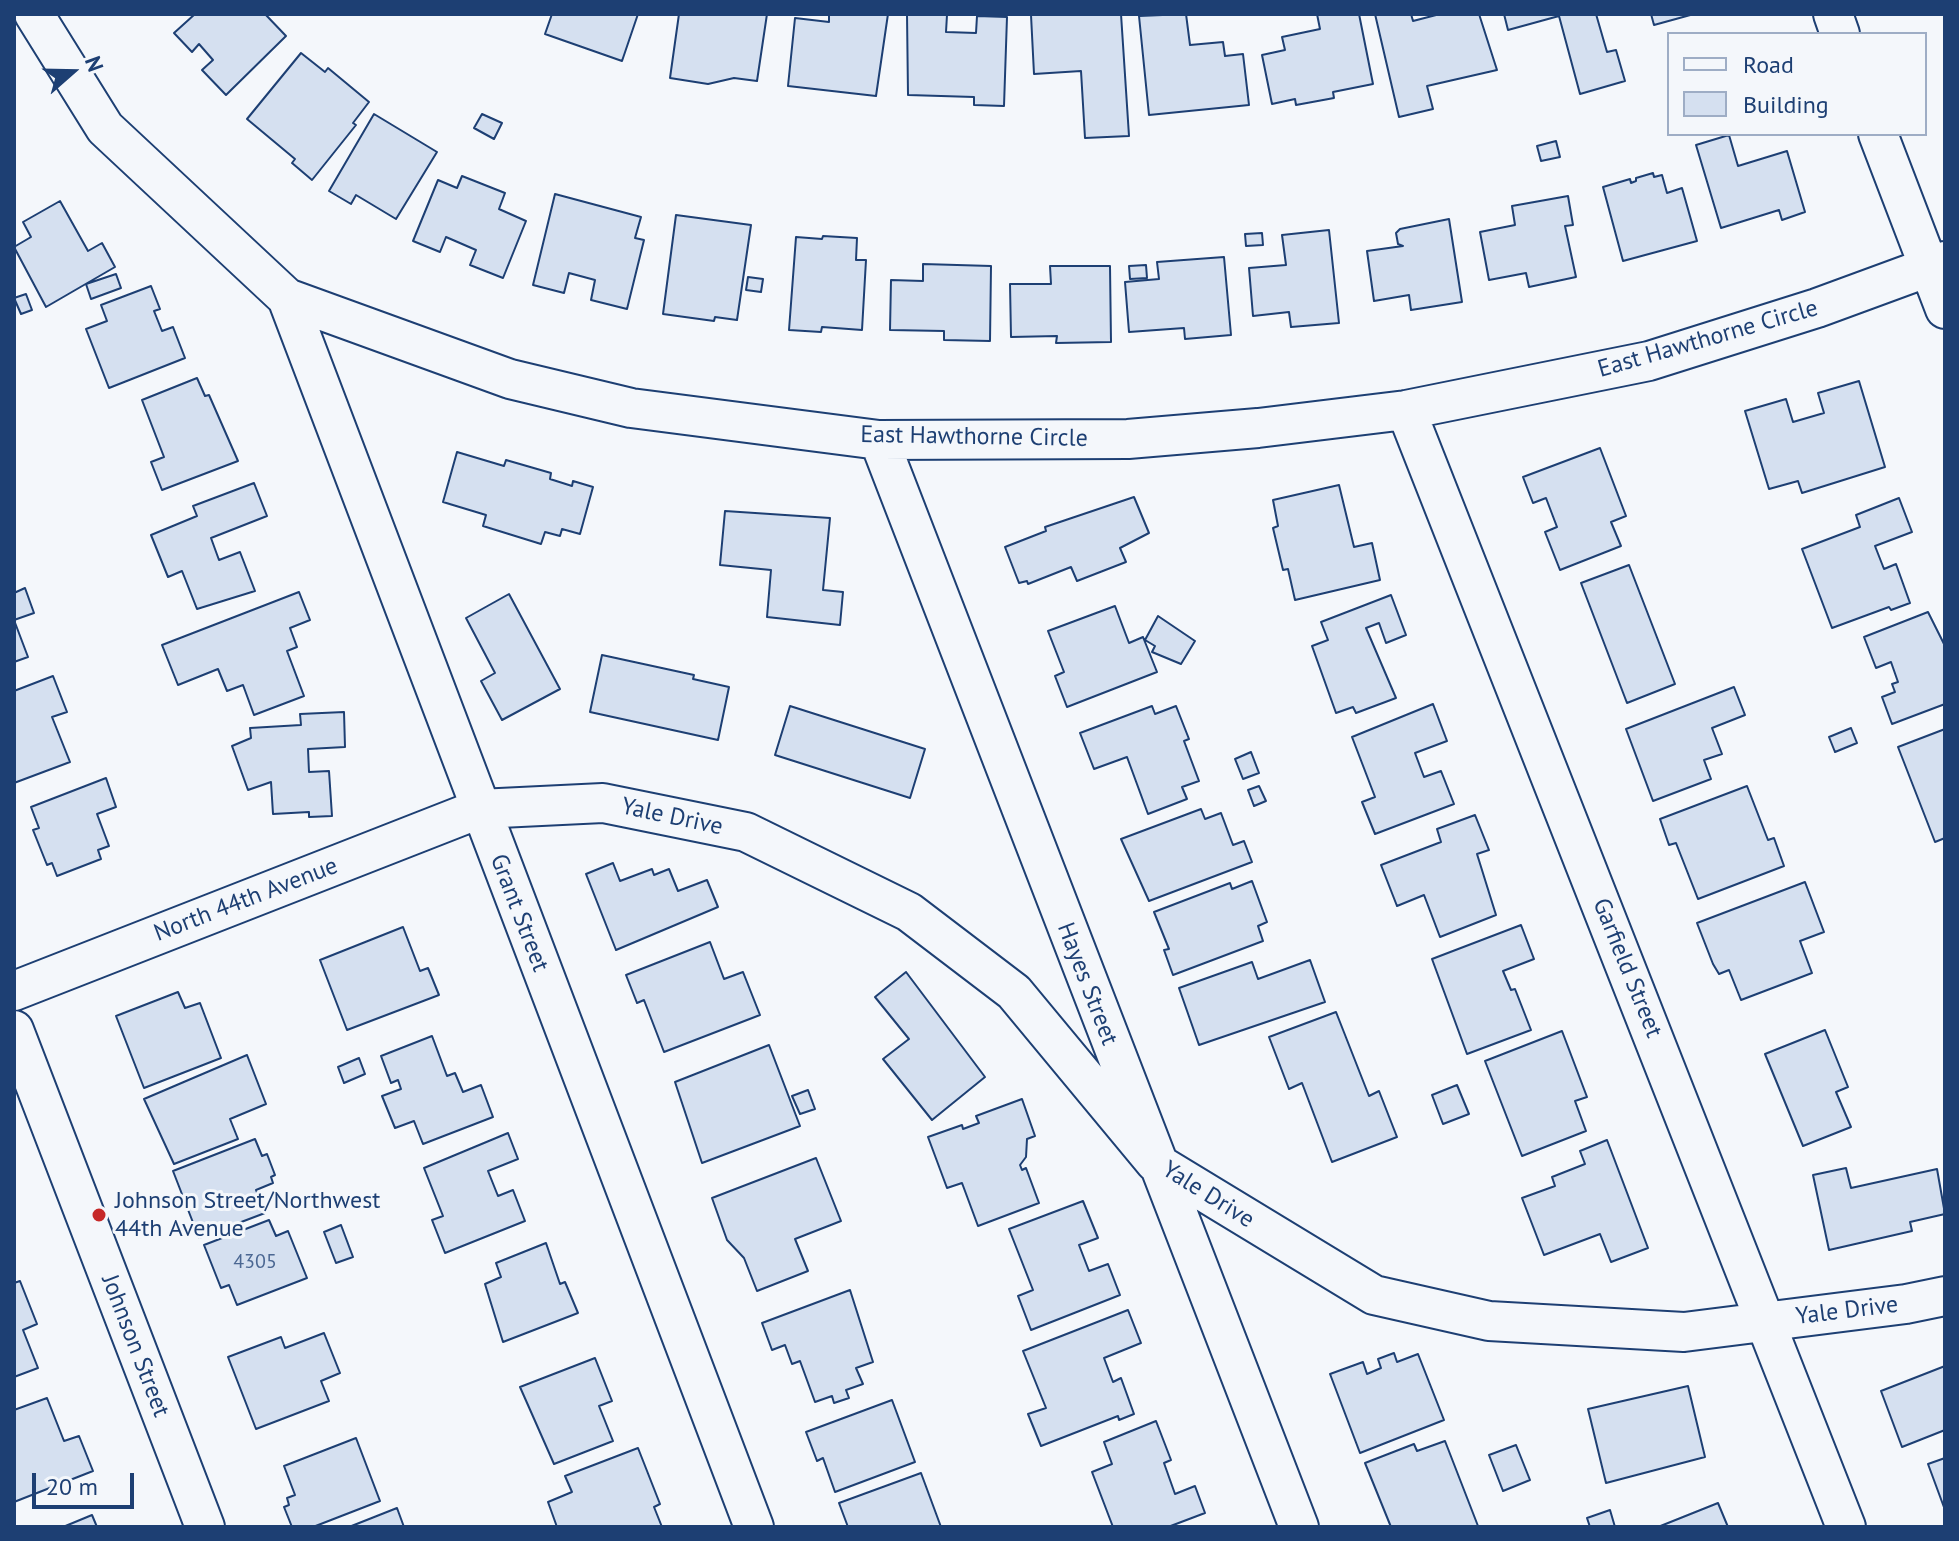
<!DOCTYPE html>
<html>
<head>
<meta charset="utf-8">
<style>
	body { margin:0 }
	#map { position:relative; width:1959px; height:1541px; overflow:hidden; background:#f4f7fb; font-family:"PT Sans",sans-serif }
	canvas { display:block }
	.frame { position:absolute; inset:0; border:16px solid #1d3f73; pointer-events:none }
	.legend { position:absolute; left:1667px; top:32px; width:260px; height:104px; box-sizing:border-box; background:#f4f7fb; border:2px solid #9eadc5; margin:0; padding:10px 14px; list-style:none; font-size:24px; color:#1d3f73 }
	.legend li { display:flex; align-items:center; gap:16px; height:40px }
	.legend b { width:40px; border:2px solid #9eadc5 }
	.north { position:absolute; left:32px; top:32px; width:80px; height:80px; -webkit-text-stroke:6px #f4f7fb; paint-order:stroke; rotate:70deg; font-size:22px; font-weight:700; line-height:32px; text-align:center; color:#1d3f73 }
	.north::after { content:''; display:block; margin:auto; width:28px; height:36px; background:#1d3f73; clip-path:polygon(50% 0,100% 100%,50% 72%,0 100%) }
	.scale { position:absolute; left:32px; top:1473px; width:102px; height:36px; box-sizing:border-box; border:4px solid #1d3f73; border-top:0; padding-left:10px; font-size:24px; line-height:28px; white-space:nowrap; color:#1d3f73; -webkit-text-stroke:6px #f4f7fb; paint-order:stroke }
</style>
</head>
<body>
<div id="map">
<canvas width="1959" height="1541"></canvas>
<div class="frame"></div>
<ul class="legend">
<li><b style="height:10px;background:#f4f7fb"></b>Road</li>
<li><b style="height:22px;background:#d5e0f0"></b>Building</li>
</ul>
<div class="north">N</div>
<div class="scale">20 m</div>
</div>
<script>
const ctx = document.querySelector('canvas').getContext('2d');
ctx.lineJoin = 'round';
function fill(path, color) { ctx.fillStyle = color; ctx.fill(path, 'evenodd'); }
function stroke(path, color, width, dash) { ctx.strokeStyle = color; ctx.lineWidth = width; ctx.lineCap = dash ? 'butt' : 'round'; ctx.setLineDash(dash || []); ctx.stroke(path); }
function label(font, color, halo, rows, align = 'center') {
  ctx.font = font + ' "PT Sans",sans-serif'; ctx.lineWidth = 6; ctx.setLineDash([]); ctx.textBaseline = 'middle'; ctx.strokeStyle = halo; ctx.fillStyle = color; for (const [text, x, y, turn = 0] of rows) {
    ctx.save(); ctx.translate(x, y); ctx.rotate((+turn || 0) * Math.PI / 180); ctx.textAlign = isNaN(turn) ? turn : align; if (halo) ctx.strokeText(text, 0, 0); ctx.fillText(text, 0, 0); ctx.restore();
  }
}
const building = new Path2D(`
	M195 14H265L286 36 226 95 202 70 213 60 199 44 192 52 174 33Z
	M552 14H638L622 61 545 34Z
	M679 14H767L757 81 734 78 708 84 670 78Z
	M829 14H888L876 96 788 86 795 18 829 22Z
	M907 14 947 15 946 32 976 33 977 16 1007 17 1004 106 974 105V97L908 95Z
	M1121 14 1129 136 1085 138 1081 71 1034 74 1031 15Z
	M1186 14 1190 45 1223 42 1225 56 1243 54 1249 105 1149 115 1139 16Z
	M1317 14H1359L1373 84 1333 92 1334 98 1296 105 1295 99 1272 104 1262 55 1285 50 1282 37 1320 29Z
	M1375 14H1411L1413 21 1440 14H1479L1497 70 1427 86 1433 109 1399 117Z
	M1504 14H1596L1607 52 1616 50 1625 81 1580 94 1559 16 1508 30Z
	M1651 14H1694L1654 25Z
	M301 53 325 72 328 68 369 102 353 123 356 125 312 180 292 163 295 159 247 119Z
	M374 114 437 152 396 219 356 195 351 204 329 191Z
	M482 114 502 123 494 139 474 128Z
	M1729 135 1738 166 1787 151 1805 212 1782 220 1779 210 1721 228 1696 145Z
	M1556 141 1560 157 1541 161 1537 146Z
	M1653 173 1654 177 1662 175 1667 193 1682 188 1697 241 1623 261 1603 187 1630 179 1631 183 1636 181V178Z
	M462 176 505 193 499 209 526 221 503 278 470 265 476 250 446 237 440 252 413 241 438 180 457 188Z
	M555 194 641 217 635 238 644 240 627 309 591 300 595 280 569 273 564 293 533 285Z
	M1568 196 1573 225 1565 226 1576 277 1529 287 1526 273 1489 280 1480 232 1515 225 1512 206Z
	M60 201 88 251 102 243 115 267 46 307 14 247 31 237 23 222Z
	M676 215 751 225 737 320 715 317 714 321 663 314Z
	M1449 219 1462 302 1411 310 1409 295 1374 301 1367 251 1403 246 1398 244 1396 233 1400 229Z
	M1329 230 1339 323 1291 327 1289 312 1253 316 1249 268 1286 265 1282 235Z
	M1262 233 1263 245 1246 246 1245 234Z
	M823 236 857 238 856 260H866L862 330 822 327 821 332 789 330 796 237 822 239Z
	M1224 257 1231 335 1185 339 1184 328 1129 332 1125 282 1159 279 1157 262Z
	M923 264 991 266 990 341 944 340V331L890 330 891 280 923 281Z
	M1146 265 1147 278 1130 279 1129 266Z
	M1050 266H1110L1111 342 1056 343 1057 336 1011 337 1010 284H1051Z
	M116 274 121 288 91 299 86 284Z
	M748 277 763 279 761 292 746 290Z
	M151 286 160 309 154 311 162 331 173 327 185 358 109 388 86 329 107 321 101 305Z
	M26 294 32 310 21 314 14 298Z
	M197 378 205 396 209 395 238 461 162 490 151 462 164 457 142 400Z
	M1859 381 1885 467 1802 493 1798 481 1769 489 1745 411 1786 399 1793 422 1824 413 1818 393Z
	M1600 448 1626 516 1611 522 1621 546 1560 570 1545 532 1557 527 1546 498 1533 503 1523 477Z
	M457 452 504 466 506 460 551 473 550 479 572 486 573 481 593 487 580 534 562 529 560 536 545 532 541 544 483 526 486 515 443 502Z
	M254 483 267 516 211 538 219 560 240 552 255 591 197 609 182 571 168 577 151 535 197 516 193 506Z
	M1339 485 1354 547 1372 543 1380 580 1295 600 1288 569 1283 570 1273 528 1278 526 1273 500Z
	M1134 497 1149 533 1120 548 1126 562 1077 581 1071 567 1028 584 1027 581 1019 583 1005 547 1046 531 1045 527Z
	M1899 498 1912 532 1875 546 1884 569 1896 564 1910 603 1891 610 1889 607 1832 628 1802 549 1860 527 1856 515Z
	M725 511 830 518 823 590 843 592 840 625 767 617 771 570 720 565Z
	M1629 565 1675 684 1627 703 1581 583Z
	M25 588 34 613 14 620V593Z
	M299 592 310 620 290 628 297 647 287 651 304 696 254 715 243 685 227 691 218 669 178 685 162 645Z
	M509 594 560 689 502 720 481 681 495 673 466 618Z
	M1391 595 1406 635 1386 643 1379 623 1366 628 1396 698 1356 713 1353 707 1336 713 1312 646 1328 640 1321 622Z
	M1115 606 1129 643 1143 637 1157 672 1067 707 1055 676 1064 672 1048 631Z
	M1928 612 1945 646V704L1892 724 1882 697 1895 692 1892 684 1898 682 1891 662 1876 668 1864 637Z
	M1158 616 1195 641 1181 664 1152 652 1155 646 1145 640Z
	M14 620 28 657 14 662Z
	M602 655 694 675 693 679 729 687 718 740 590 712Z
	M53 676 67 712 52 717 70 762 14 783V691Z
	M1734 687 1745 715 1712 728 1722 754 1704 760 1711 779 1653 801 1626 729Z
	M1433 704 1447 741 1415 753 1424 777 1441 771 1454 804 1375 834 1362 802 1375 797 1352 737Z
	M790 706 925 749 910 798 775 755Z
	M1152 706 1155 714 1176 706 1189 739 1184 741 1199 781 1182 787 1187 799 1148 814 1127 757 1094 769 1080 733Z
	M344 712 345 747 308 749 309 772 329 771 332 816 309 817V812L273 814 271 782 248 790 232 746 251 738 250 728 301 725 300 714Z
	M1851 728 1857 743 1835 752 1829 737Z
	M1945 729V838L1935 842 1898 747Z
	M1251 752 1259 773 1243 779 1235 759Z
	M106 778 116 807 97 814 109 846 98 850 101 859 57 876 52 863 47 865 33 830 39 828 31 807Z
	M1259 786 1266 801 1254 806 1248 790Z
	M1747 786 1768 840 1774 838 1784 866 1698 899 1676 843 1669 845 1660 819Z
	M1201 809 1205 819 1221 813 1233 845 1244 841 1252 862 1149 901 1121 839Z
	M1475 815 1489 850 1477 854 1496 915 1440 937 1424 895 1397 906 1381 865 1441 842 1437 829Z
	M613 863 620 881 652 869 654 875 669 869 678 891 707 880 718 907 616 950 586 874Z
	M1252 881 1267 922 1258 926 1263 941 1173 975 1164 950 1169 949 1154 912 1230 883 1232 889Z
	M1805 882 1824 932 1800 941 1812 973 1741 1000 1729 970 1719 974 1713 964 1697 923Z
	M1521 925 1534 959 1503 971 1511 990 1515 989 1531 1030 1467 1054 1432 959Z
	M403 927 420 971 428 968 439 995 347 1030 320 960Z
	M710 942 724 979 743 972 760 1015 664 1052 644 1000 637 1003 626 975Z
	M1310 960 1325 1002 1199 1045 1179 988 1252 962 1258 979Z
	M906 972 985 1077 932 1120 883 1059 909 1039 875 997Z
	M178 992 185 1008 200 1003 221 1058 144 1088 116 1016Z
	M1336 1012 1369 1096 1379 1091 1397 1137 1332 1162 1302 1083 1289 1089 1269 1037Z
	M1825 1030 1848 1087 1836 1092 1851 1127 1803 1146 1765 1054Z
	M1562 1031 1587 1097 1575 1101 1586 1131 1522 1156 1485 1061Z
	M432 1036 447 1076 455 1073 463 1092 481 1085 493 1117 423 1144 414 1121 395 1128 382 1096 401 1089 398 1080 391 1083 381 1056Z
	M769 1045 800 1126 702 1163 675 1082Z
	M247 1055 266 1104 230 1119 238 1139 174 1164 144 1099Z
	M359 1058 365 1074 344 1083 338 1067Z
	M1457 1085 1469 1114 1443 1124 1432 1095Z
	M808 1090 815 1109 800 1114 792 1096Z
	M1022 1099 1035 1136 1027 1139 1026 1157 1020 1165 1022 1170 1026 1168 1039 1203 978 1226 962 1183 947 1188 928 1137 962 1125 963 1129 979 1123 976 1116Z
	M508 1133 518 1159 488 1171 498 1196 513 1190 525 1221 445 1253 432 1220 443 1216 424 1168Z
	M255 1139 262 1156 267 1154 275 1175 271 1177 273 1183 256 1190 265 1213 199 1238 173 1171Z
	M1607 1140 1648 1248 1611 1262 1600 1234 1544 1255 1522 1198 1555 1186 1552 1177 1585 1164 1580 1151Z
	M816 1158 841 1221 795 1239 808 1271 757 1291 744 1258 727 1240 712 1198Z
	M1846 1168 1851 1188 1937 1169 1945 1214 1910 1222 1912 1231 1829 1250 1813 1175Z
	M1083 1201 1098 1238 1079 1245 1089 1271 1108 1264 1120 1295 1031 1330 1018 1296 1033 1290 1009 1229Z
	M269 1220 276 1236 288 1231 307 1278 237 1305 229 1285 221 1288 204 1245Z
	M341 1225 353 1257 336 1263 324 1232Z
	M546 1243 560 1284 565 1282 578 1313 503 1342 485 1284 501 1277 496 1263Z
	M20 1281 37 1324 23 1330 38 1368 14 1377V1283Z
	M850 1290 873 1362 856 1368 863 1384 846 1390 849 1398 834 1403 832 1396 815 1402 800 1361 792 1364 785 1345 772 1350 762 1323Z
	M1128 1310 1141 1343 1104 1358 1113 1382 1121 1378 1134 1414 1119 1420 1118 1416 1041 1446 1028 1414 1046 1408 1023 1351Z
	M324 1333 340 1373 321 1381 329 1401 256 1429 228 1357 281 1337 285 1348Z
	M1394 1353 1397 1362 1418 1354 1444 1420 1360 1453 1330 1374 1363 1362 1367 1374 1381 1368 1378 1359Z
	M595 1358 612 1401 599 1406 613 1441 554 1464 520 1387Z
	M1945 1366V1430L1902 1447 1881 1391Z
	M1688 1386 1705 1457 1606 1483 1588 1409Z
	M47 1398 64 1441 79 1436 93 1471 14 1502V1410Z
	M892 1400 915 1462 835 1492 823 1458 817 1461 806 1432Z
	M1156 1421 1171 1460 1164 1463 1175 1494 1195 1486 1205 1513 1168 1527H1113L1092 1472 1112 1464 1104 1442Z
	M356 1438 380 1501 313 1527H292L284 1507 289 1505 287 1498 295 1495 284 1466Z
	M1445 1441 1478 1526 1391 1527 1365 1463 1414 1444 1417 1451Z
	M1516 1445 1530 1480 1503 1491 1489 1455Z
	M638 1448 660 1504 654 1507 662 1527H557L548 1502 572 1492 565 1476Z
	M1945 1458V1510L1928 1464Z
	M921 1473 941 1527H848L839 1503Z
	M1718 1503 1728 1527H1658Z
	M397 1508 404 1527H349Z
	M1610 1510 1615 1527H1590L1587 1518Z
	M92 1515 97 1527H63Z`);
fill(building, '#d5e0f0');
stroke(building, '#1d3f73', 2);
const minor = new Path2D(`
	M34 14 105 128 287 298 510 379 631 408 879 440 1128 439 1258 428 1406 410 1649 361 1817 308 1945 261
	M1833 14 1840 34
	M1878 134 1945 309
	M287 298 754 1527
	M1406 410 1846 1527
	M879 440 1299 1527
	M14 991 479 809 603 803 746 832 909 912 1014 992 1155 1162 1374 1295 1489 1321 1684 1332 1906 1304 1945 1296
	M14 1030 205 1527`);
stroke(minor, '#1d3f73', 42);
stroke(minor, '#f4f7fb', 38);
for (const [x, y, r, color] of [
	[99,1215,8,"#c62828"]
]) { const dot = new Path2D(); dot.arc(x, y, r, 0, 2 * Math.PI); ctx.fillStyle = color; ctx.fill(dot); stroke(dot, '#f4f7fb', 3); }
label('20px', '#4b6792', null, [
	["4305",255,1262]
]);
label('24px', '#1d3f73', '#f4f7fb', [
	["East Hawthorne Circle",1708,339,-16],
	["East Hawthorne Circle",974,437,1],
	["Yale Drive",672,817,12],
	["North 44th Avenue",246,900,-21],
	["Grant Street",519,913,69],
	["Garfield Street",1627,968,68],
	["Hayes Street",1087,984,69],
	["Yale Drive",1208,1195,32],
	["Yale Drive",1847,1311,-7],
	["Johnson Street",135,1346,69]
]);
label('24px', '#1d3f73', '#f4f7fb', [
	["Johnson Street/Northwest",115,1201],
	["44th Avenue",115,1229]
], 'left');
</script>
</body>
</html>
